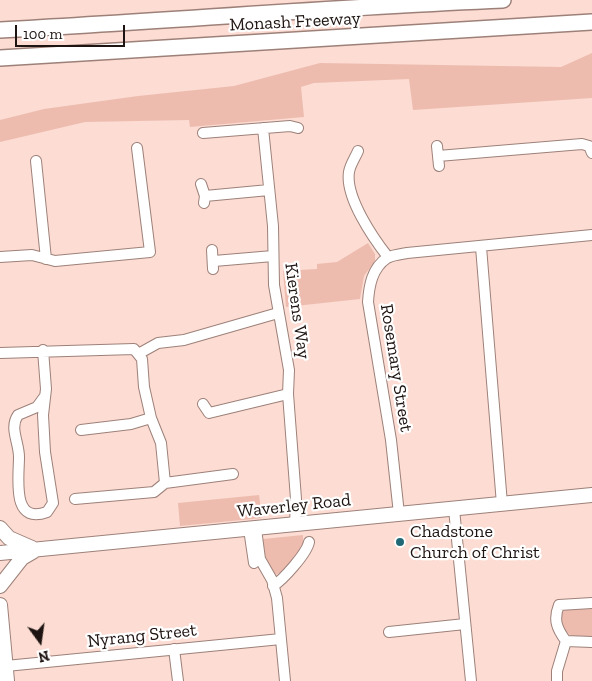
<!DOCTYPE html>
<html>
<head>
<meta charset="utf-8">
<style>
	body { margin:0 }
	#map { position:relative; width:592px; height:681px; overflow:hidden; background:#fcdcd3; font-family:"Zilla Slab",serif }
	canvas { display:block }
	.north { position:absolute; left:15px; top:616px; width:50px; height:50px; -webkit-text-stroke:4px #fff; paint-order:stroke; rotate:166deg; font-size:14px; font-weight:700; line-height:20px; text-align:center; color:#1e1411 }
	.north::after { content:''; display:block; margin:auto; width:18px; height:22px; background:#1e1411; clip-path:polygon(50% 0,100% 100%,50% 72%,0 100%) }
	.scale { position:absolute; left:15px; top:25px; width:110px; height:22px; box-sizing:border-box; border:2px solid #1e1411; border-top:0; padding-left:6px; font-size:15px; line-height:18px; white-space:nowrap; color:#1e1411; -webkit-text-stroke:4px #fff; paint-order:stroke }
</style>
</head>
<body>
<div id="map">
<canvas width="592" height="681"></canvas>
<div class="north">N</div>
<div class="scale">100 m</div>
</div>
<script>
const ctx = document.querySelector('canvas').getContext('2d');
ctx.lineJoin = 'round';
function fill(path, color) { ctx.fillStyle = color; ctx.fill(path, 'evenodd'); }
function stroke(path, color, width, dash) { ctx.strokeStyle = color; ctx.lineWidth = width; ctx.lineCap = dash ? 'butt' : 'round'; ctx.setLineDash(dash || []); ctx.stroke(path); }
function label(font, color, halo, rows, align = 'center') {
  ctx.font = font + ' "Zilla Slab",serif'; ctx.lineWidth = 4.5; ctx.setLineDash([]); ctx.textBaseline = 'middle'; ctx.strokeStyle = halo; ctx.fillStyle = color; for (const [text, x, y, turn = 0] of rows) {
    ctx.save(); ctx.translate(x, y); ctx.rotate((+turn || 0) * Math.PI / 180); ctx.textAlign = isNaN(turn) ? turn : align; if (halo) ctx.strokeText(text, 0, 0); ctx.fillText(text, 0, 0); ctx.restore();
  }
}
fill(new Path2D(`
	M592 53V98L413 110 409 79 314 83 301 87 304 117 190 127 189 120 85 122 0 142V120L44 109 138 96 234 86 320 63 561 67Z
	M368 243 375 254V261L364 276 360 299 286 307 283 271 317 269V264L337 262Z
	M259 495 262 518 180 526 178 503Z
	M303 535V546L284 571 275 575 267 569 263 539Z
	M592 607V638H573L562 627V612L569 608Z`), '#edbcaf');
const minor = new Path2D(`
	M263 128 273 226 274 285 289 370 288 394 296 499 295 525
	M203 133 290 126 298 128
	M437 146 439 166
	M358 151C355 158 350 165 349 172 345 197 373 238 388 257
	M438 156 582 144 589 146 592 153
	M36 161 46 259
	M201 184 205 196 204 203
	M205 196 269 190
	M481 247 502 504
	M212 250 213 269
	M0 257 32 255 55 261 150 252 137 148
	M214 261 273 256
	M43 350 46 389 43 415 45 452 53 503 47 512C11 525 19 478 19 457 19 442 9 428 18 415L37 407 45 396
	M0 353 134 349 142 359 144 387 151 418 161 443 165 483
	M140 353 158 343 184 340 278 313
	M203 404 209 413 288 394
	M81 430 131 424 151 418
	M75 499 154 492 165 483 233 474
	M454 509 471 681
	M399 514 391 440 368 302C369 286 372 268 387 258 392 255 401 254 407 253L592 235
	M249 529 254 563
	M256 529 260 559 272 580 277 598 285 681
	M273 586C283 580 307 553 309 542
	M389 632 465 624
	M566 641C557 629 553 620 559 605L592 603
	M566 641 592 642
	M174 649 178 681
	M6 666 281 639
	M557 681V671L566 641`);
const major = new Path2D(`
	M0 528 9 538 32 548
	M0 553 592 495
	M0 586 22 558 34 551
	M0 605 7 681`);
const highway = new Path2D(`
	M0 30C168 21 335 7 503 0
	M0 58 592 22`);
stroke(minor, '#9d8179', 12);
stroke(major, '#9d8179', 16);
stroke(highway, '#9d8179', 18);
stroke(minor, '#fff', 10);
stroke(major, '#fff', 14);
stroke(highway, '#fff', 15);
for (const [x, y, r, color] of [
	[400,542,5,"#1f6875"]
]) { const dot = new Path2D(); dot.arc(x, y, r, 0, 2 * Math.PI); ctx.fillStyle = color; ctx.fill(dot); stroke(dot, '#fff', 2); }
label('18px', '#1e1411', '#fff', [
	["Monash Freeway",295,22,-3],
	["Kierens Way",297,311,82],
	["Rosemary Street",396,368,81],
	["Waverley Road",294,506,-6],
	["Nyrang Street",142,636,-6]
]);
label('18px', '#1e1411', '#fff', [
	["Chadstone",410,532],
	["Church of Christ",410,553]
], 'left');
</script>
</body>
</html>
